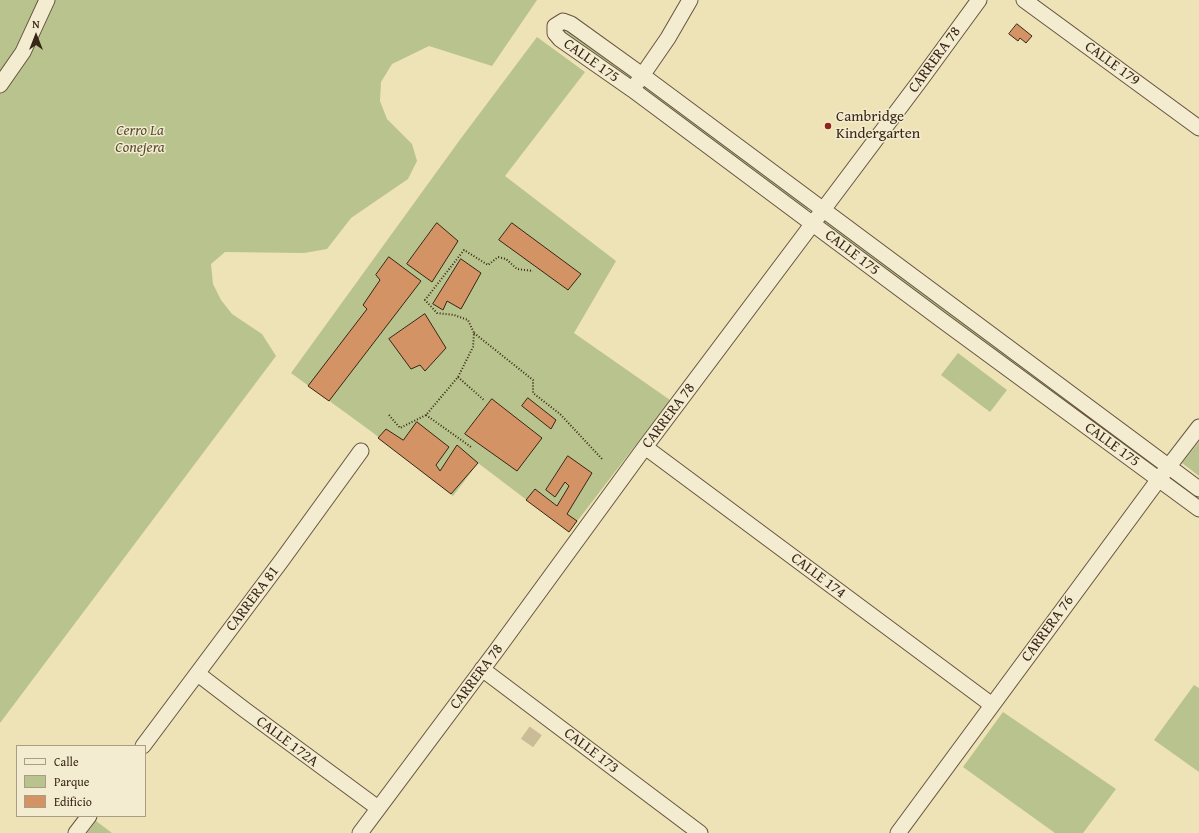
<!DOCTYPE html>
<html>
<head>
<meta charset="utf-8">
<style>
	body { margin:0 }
	#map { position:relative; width:1199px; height:833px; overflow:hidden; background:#eee2b7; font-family:"Gentium Book Plus",serif }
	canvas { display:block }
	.legend { position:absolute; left:16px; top:745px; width:130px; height:72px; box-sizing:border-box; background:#f4ecd0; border:1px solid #a99d86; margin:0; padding:5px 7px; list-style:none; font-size:12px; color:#382616 }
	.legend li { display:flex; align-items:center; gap:8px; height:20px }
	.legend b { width:20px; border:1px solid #a99d86 }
	.north { position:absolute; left:16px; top:16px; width:40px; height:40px; -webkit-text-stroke:3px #f4ecd0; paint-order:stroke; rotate:0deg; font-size:11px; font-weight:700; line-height:16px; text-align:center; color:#382616 }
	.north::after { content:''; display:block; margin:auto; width:14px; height:18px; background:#382616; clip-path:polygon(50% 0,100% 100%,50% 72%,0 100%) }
</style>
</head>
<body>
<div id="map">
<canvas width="1199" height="833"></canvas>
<ul class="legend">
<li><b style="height:5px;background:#f4ecd0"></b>Calle</li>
<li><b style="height:11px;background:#b9c38e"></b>Parque</li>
<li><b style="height:11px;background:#d49364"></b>Edificio</li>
</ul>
<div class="north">N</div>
</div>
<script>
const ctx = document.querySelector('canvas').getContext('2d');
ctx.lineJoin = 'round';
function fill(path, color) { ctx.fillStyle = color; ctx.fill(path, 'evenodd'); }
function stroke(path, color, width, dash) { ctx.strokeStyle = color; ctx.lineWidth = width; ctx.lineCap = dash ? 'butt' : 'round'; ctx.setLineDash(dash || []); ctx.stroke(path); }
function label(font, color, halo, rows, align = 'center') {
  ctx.font = font + ' "Gentium Book Plus",serif'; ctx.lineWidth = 3; ctx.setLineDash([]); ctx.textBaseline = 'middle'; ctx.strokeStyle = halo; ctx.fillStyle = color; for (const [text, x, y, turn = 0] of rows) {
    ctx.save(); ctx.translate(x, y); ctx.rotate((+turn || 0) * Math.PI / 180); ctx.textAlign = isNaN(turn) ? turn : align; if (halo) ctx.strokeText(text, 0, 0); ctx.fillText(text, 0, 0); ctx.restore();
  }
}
fill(new Path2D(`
	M0 0H537L492 66 429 46 392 64 381 82 380 101 387 119 412 144 417 161 408 179 351 218 327 249 304 253 225 252 211 264 213 284 221 300 232 314 262 334 276 356 0 723Z
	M565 30H568L631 75V78L629 79 563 32Z
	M537 37 585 72 505 176 616 261 574 333 670 400 569 532 478 463 453 496 372 432 291 373 459 141Z
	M643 86 807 206 808 210 806 211 641 87Z
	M825 220 1158 465 1155 469 823 223Z
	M958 353 1007 390 990 412 941 375Z
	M1199 442V476L1182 463Z
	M1194 685 1199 688V772L1154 740Z
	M1003 712 1116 789 1083 833H1055L963 767Z
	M96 821 112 833H87Z`), '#b9c38e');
const building = new Path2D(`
	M1017 24 1032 36 1026 43 1020 38 1018 41 1009 34Z
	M437 223 458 241 432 282 407 264Z
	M512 223 581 274 568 290 499 240Z
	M389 257 421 281 329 401 308 386 367 309 363 305 380 280 376 275Z
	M461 259 481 273 461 309 447 301 443 310 433 304Z
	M425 314 446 348 425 371 420 365 411 369 389 339Z
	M528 398 556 420 551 429 522 406Z
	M492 399 542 438 517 471 465 434Z
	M417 422 449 447 436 465 440 471 457 445 478 463 451 494 378 438 386 429 403 440Z
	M568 456 592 473 567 514 577 521 569 532 526 500 535 489 557 506 569 486 565 482 555 497 546 490Z`);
fill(building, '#d49364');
stroke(building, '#382616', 1);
stroke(new Path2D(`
	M527 743 537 729`), '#cabc97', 15, [15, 8]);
const minor = new Path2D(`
	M1024 0 1199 128
	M637 83 668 38 690 0
	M0 85 23 52 47 0
	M645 447 992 705
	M1199 489 642 75 571 24 563 21 555 26V33L560 39 633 90 943 321 1199 509
	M482 669 700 833
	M198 674 245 710 378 808
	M143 746 282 560 361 451
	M76 833 89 816
	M360 833 496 651 645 447 922 78 979 0
	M898 833 1159 479 1199 427`);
stroke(minor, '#66553e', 17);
stroke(new Path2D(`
	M474 333 533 380V393L560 414 603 460
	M458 377 485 401
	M389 415 400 428 426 415 458 377 473 347 474 333 468 320 454 315 437 313 425 300 464 250 488 265 498 257 506 259 517 269 533 271
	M426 415 471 447`), '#382616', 2, [1, 2]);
stroke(minor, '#f4ecd0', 15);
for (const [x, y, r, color] of [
	[828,126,4,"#8f2418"]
]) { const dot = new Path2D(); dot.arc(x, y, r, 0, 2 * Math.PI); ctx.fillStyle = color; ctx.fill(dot); stroke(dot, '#f4ecd0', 1.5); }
label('15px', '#382616', '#f4ecd0', [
	["CARRERA 78",935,60,-54],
	["CALLE 175",591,61,35],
	["CALLE 179",1112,64,36],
	["CALLE 175",852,253,37],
	["CARRERA 78",669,416,-53],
	["CALLE 175",1112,445,36],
	["CALLE 174",818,576,37],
	["CARRERA 81",253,599,-53],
	["CARRERA 76",1048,629,-54],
	["CARRERA 78",477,677,-53],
	["CALLE 172A",287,742,37],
	["CALLE 173",591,751,37]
]);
label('15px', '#382616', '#f4ecd0', [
	["Cambridge",836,117],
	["Kindergarten",836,134]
], 'left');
label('italic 15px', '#584d34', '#f4ecd0', [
	["Cerro La",140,131],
	["Conejera",140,148]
]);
</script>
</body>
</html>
